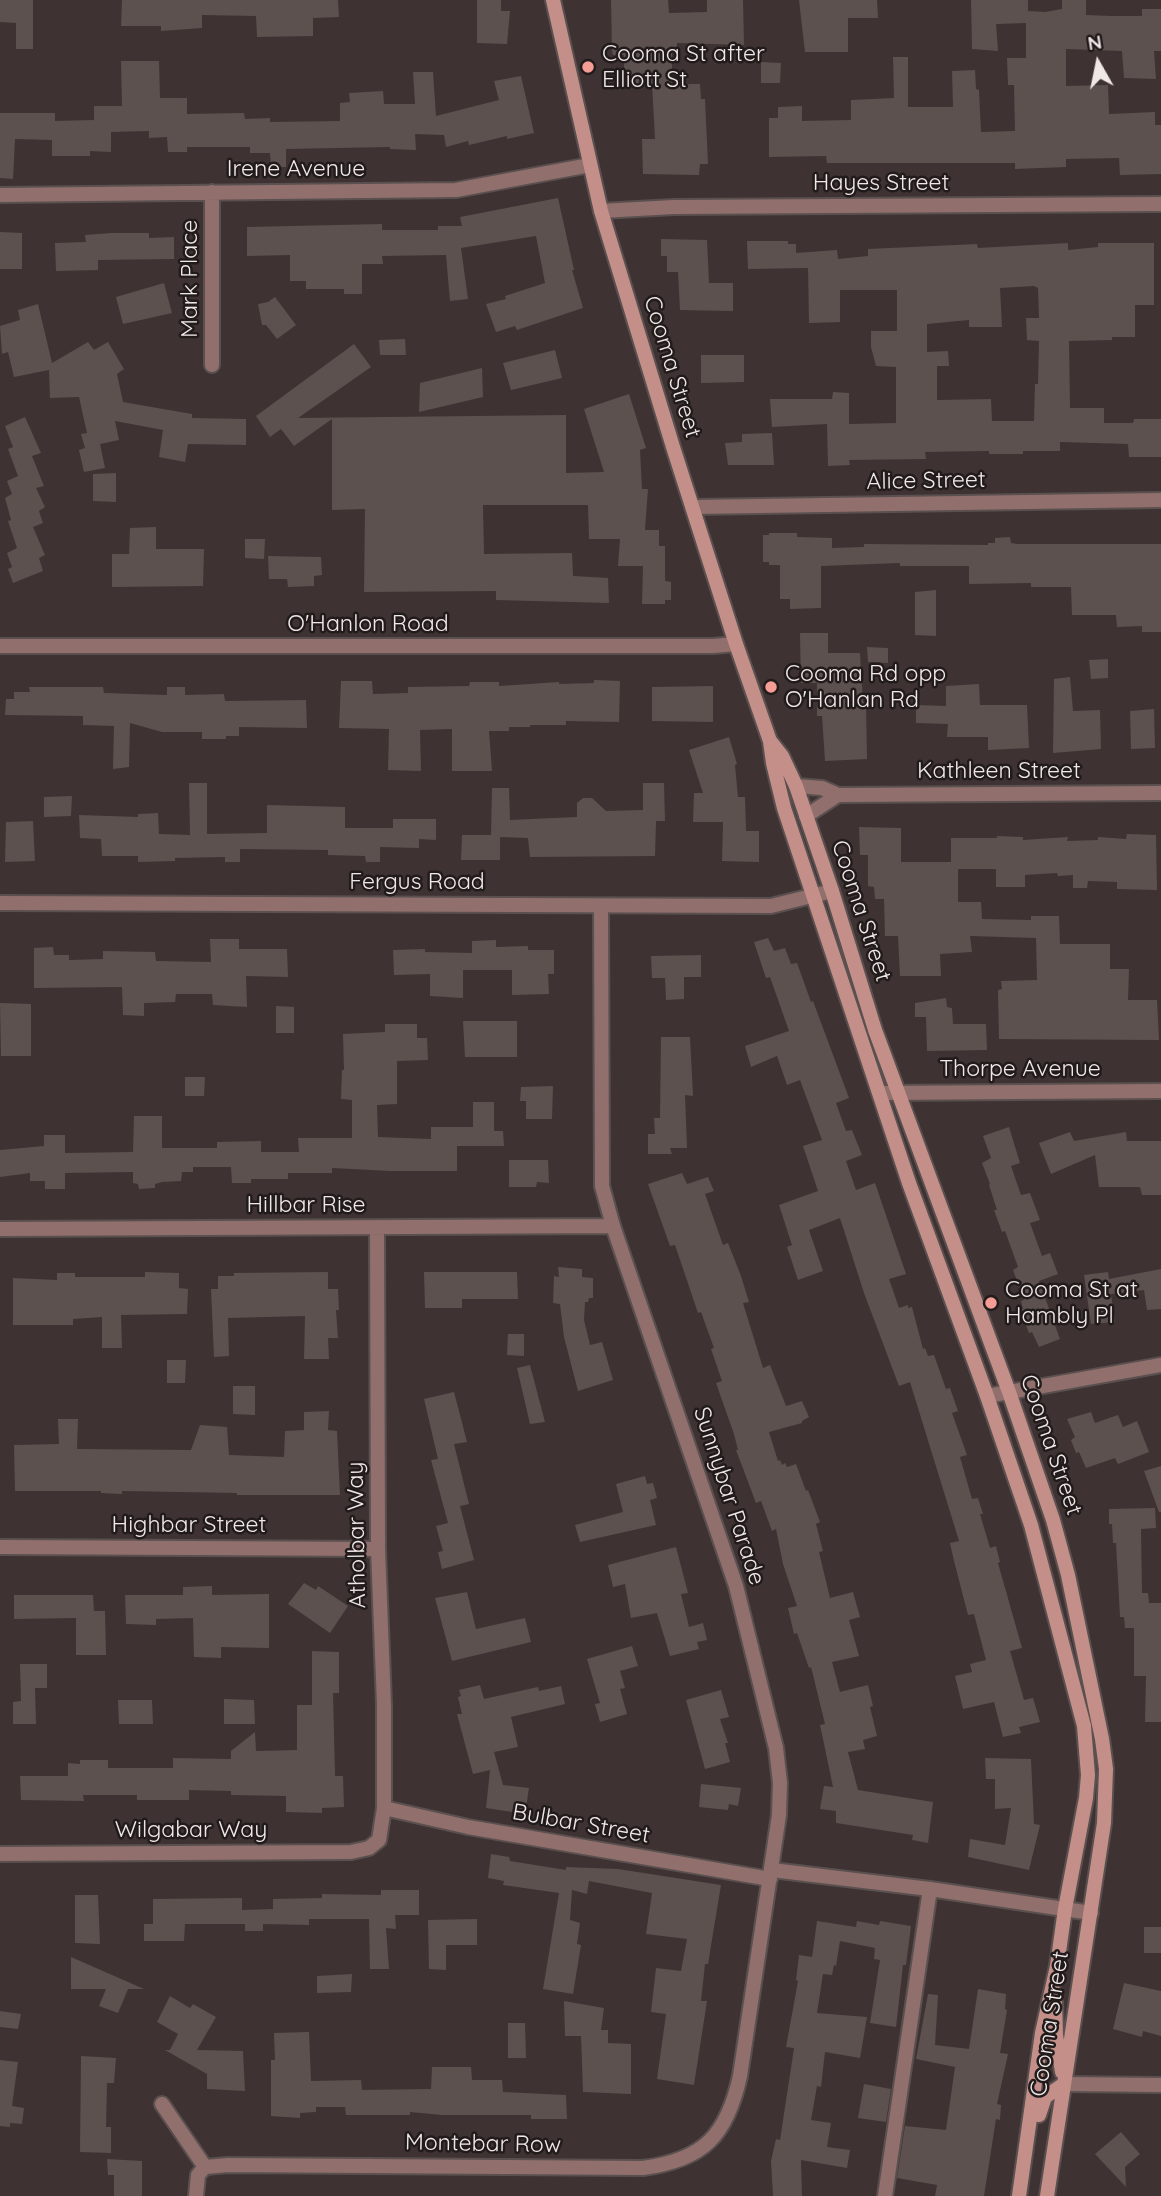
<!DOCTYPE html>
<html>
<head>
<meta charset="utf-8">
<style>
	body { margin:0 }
	#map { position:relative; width:1161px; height:2196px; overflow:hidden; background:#3e3332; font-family:Quicksand,sans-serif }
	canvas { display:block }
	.north { position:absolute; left:1063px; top:28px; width:70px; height:70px; -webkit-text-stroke:5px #211c1b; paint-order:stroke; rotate:351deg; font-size:19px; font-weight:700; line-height:28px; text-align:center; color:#f0e8e7 }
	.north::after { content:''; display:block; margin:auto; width:24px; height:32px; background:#f0e8e7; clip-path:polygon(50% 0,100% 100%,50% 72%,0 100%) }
</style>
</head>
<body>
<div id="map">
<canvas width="1161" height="2196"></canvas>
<div class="north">N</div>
</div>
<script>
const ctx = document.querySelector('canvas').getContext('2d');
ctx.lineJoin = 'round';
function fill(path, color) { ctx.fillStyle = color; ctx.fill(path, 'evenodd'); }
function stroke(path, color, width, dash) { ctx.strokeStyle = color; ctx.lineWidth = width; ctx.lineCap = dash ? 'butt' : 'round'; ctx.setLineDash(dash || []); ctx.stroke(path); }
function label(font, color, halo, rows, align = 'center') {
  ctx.font = font + ' Quicksand,sans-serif'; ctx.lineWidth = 5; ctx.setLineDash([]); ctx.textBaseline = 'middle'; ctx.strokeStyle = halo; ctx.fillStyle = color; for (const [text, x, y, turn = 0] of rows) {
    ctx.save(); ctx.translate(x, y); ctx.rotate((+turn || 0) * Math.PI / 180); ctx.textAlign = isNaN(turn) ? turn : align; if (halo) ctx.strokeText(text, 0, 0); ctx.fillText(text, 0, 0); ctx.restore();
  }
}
fill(new Path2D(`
	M0 0H33V49H16V23L0 22Z
	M122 0H338L339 17 313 18V36L257 37 256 16 202 15V28L161 31V26H121Z
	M477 0H501V11H510L507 44 477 43Z
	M611 0H668L669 13 707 12V0H743L744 45 677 43V53H672V84H700L701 99H705L708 164H700L699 175 643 174 642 139H655L652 84 624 85V55H613L612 51Z
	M799 0H877L878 18H848V52H805Z
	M971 0H1028V11L1045 12 1062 9V0H1086V15L1112 16H1142V9H1161V51H1154L1156 79 1124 78 1122 51 1066 49V86L1108 85 1109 114 1155 112V125H1161V174L1120 175 1119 158 1066 159V167L1015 169V163H827L826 156 769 157V118H778V107L802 106V121L851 120V100L894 98 893 57H908V107H953L952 71 975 70 976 89 979 90 981 132 1015 131 1014 85H1008L1007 58H1026V23L996 24 998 51 972 49Z
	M121 61H159L160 98H187V114L244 113 245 119 270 118V122L340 121V103L350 102 349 93 383 91 384 104H415L413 72H433L436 116 499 100 494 81 521 76 534 133 507 139V136L469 145 468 141 446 147 444 135 415 134 416 150 390 149V147L286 149V167H271L270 153H250V147H187V152H168L167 137 149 138V131L111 132V152L90 151V156H52V140L15 139 13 179 0 178V113H55V121L94 120V106H122Z
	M761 62 781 63 780 83H761Z
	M558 198 574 270H572L583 308 517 330 515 326 496 332 486 304 506 299 505 296 545 283 536 236 461 248 468 299 450 301 446 255 382 256 383 264H362V294H344V289H306V281H290V255L247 256V227L382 224V230H438V226H462L460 217Z
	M0 232 22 233V269H0Z
	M111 233H149V238L174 237V259L98 260V270L56 271 55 243 86 242 85 235Z
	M661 239 707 240 709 283H733V311L680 310 678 272H667V256H661Z
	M747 241H788V244H796V253L837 250 838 259 868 256V249L977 244 978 248 1068 243V250L1098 247V243H1154V305H1135V337H1112V340L1069 341 1070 408H1104V423H1133L1134 419H1161V457H1129L1128 444 1060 442V451H1023V454H989V451L925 452 926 459 849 460 850 465 828 466 827 424 772 427 770 399H832L833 392 849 393V424L896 423V367L876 366 871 347V331H897V290H840V322L809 323 808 268 748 269ZM1034 286 1038 288 1039 318H1026L1027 340 1039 341 1038 384H1035L1034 421H992L991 399 937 400V366H949L948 351 927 352V324L969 320V327H1002L1000 288Z
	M164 283 172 313 123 324 116 297Z
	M275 297 296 325 277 339 266 325H262L258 304 268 302Z
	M38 304 52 363 88 342 94 350 108 342 124 369 117 374 123 402 192 414V418L246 419V445L188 444 185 462 159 457 163 430 115 421 119 440 100 444 105 468 84 472 79 450 85 448 81 434 87 433 79 397 50 398 49 370 14 377 8 352 2 354 0 326 20 320 18 310Z
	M405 339 406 355H380L379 340Z
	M354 344 371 367 298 418 566 415V473L604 472 584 409 629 394 646 448 640 450 642 489H648L645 530H659V546H665V581L671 582V600H665V604H642L643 566H618L620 539H589L588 505H483L484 554 572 553 573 576 608 578 609 603 496 600V591L364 592 365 509 332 510V419L294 446 281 429 270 437 256 416Z
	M555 350 562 378 511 390 503 363Z
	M701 355H744V382L701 383Z
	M482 368 483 397 419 412 420 383Z
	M25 417 41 453 32 456 44 486 36 488 45 507 39 511 43 523 33 527 45 555 39 558 43 571 13 583 8 569 12 567 7 553 17 548 8 521 11 520 5 498 12 494 7 481 18 476 8 449 13 447 5 426Z
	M772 433 774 465H728L725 443 742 442V434Z
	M116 473V502L93 501V474Z
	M156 527V549H204L203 586 112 587V554H129L130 528Z
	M769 533H797V537L832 538V548L864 547V544L988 545V543H995V538L1010 537 1011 543 1017 544H1161V632H1142V626L1117 627 1116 615H1072L1071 587H1031V583L969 584V566H900V563L821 566V608L790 609V599H780V565H769V562H763V535H769Z
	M245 539H265L264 559 245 558Z
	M268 556 321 557 322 575 314 576V586L288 587 287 579H269Z
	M936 590V636L915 635V592Z
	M800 633H828V653H860L863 702 866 703 867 759 825 761 822 716H817V683H801Z
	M867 647 888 648V663L868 662Z
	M1108 659V678L1091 679 1089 660Z
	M1070 677 1073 711 1100 710 1101 749 1053 753 1054 679Z
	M594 680 620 681 619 722 566 721V725H530V727H509V731H489L492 771H452V729L420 730 421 771 388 770 389 729 339 728 341 681H372L373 694 408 693V687L469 686 470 682H499V686L559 682V684L594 683Z
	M979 684 980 705H1027L1029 748 988 750V737H947L948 724 916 723V705L946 706V686Z
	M713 686V722L652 721V687Z
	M29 687H103L104 693 167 695V687H185V695L224 694 225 701 306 700 307 728 239 727V736H226V739H202V732H162L130 723 129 767 113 769 114 726 83 725V716L5 715 6 699H14V692H30Z
	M1154 709 1155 748 1131 749 1130 711Z
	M729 737 737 764 735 765 738 797H745L746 831H759V862L722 861 723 822H693L694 793H703L689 750Z
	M189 783H207V834L267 833V805L345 807V828H393V819H436V840L419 839V848L380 847V862H366L365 856 328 855V850L240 849V862H225V857L175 858V861L138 862V856H102L101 839 80 838 79 815 138 817V814L158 813 159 834 190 835Z
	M643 783H664L665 821H656L655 856 530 857 528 838 500 837V860H461L462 835H491L492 788H509L510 820 531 819 577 817V803L583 798H592L606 811 643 810Z
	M72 796 71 816 44 817V797Z
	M33 821 35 861 5 862 6 822Z
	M859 827 901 828V862H951V838H997V836L1023 837V840L1068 837 1067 841 1098 840V837L1126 839 1127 834 1156 835 1157 890 1117 889V882L1088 881 1087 888H1073V875L1058 876 1057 873 1025 875V887H996V869H958V902H981L982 919 1031 920V916H1059L1060 944H1110V969H1129L1128 1000H1157L1159 1040 999 1039 998 990 1002 989 1001 981 1037 980 1036 938 970 936 972 952 940 954 941 976H900L898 936H885L884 899H875L874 887 868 886V855H860Z
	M768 938 774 951 785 948 791 964 797 963 811 1002 813 1001 849 1098 836 1103 846 1131 852 1130 862 1155 846 1161 856 1190 875 1183 906 1274 889 1279 899 1308 908 1305V1308L912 1307 923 1349 925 1348 928 1356 934 1355 946 1389 950 1388 958 1411 952 1413 967 1455 960 1457 972 1499 978 1498 983 1514H980L990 1548 996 1546 1000 1562 998 1563 1022 1648 1010 1651 1024 1700 1033 1698 1040 1722 1019 1727 1021 1733 1003 1737 994 1702 963 1709 955 1676 972 1672 970 1664 986 1660 974 1614 968 1615 954 1561 950 1543 959 1541 910 1382 899 1386 864 1293 840 1218 809 1230 823 1271 798 1280 787 1247 792 1245 779 1205 818 1191 803 1146 822 1140 800 1080 787 1085 777 1056 751 1067 745 1046 789 1031 770 977 766 978 754 942Z
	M210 939H239V949H287L288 977 246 976 247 1007 213 1005 212 994H176L175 1002 144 1003V1016L123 1015 122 987 34 988V948L53 947 54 955H69V960L103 959V951L155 952 156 961 211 962Z
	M496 940V947L528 946V950H554V974H548L549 994 512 995V970H463V998L430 996V974L394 975 393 950 425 949V952L472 953V941Z
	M701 955V977H684V999L666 1000 665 978H652L651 956Z
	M946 998 947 1007 952 1008 953 1024H986L987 1050 927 1051 926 1017H915V1003Z
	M0 1003 31 1004V1056H1Z
	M276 1006 294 1007V1033H276Z
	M463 1021H517V1057H465Z
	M385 1024H417V1038H427L428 1060 397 1061V1104L377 1105 378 1137 431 1139V1127H473V1102H494V1131H503L504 1146H457V1171H390L332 1168V1173H288V1179H251V1183H232L231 1167H193V1172H182L181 1181 162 1182 155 1184V1188L139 1189 138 1184 133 1183V1172L65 1173V1189H45V1181H30V1173L0 1177V1150L44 1146V1135H65V1153L133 1152 134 1116H162V1148H217V1142L261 1141V1152H299L298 1138H352V1100L341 1099 342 1070H344L343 1034 385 1032Z
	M661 1037H690L693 1096 685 1095 687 1148H670L672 1154H648V1134H655L654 1118H660Z
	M185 1077H205L204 1096H185Z
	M553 1086 552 1119H526V1101H520L521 1087Z
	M1009 1127 1020 1163 1011 1166 1021 1195 1030 1193 1040 1220 1030 1223 1042 1256 1050 1253 1058 1274 1039 1281 1060 1339 1039 1347 1032 1332 1029 1333 1020 1310 1023 1309 1021 1301 1024 1300 1013 1270 1018 1267 1005 1231 1002 1232 994 1210H997L989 1185 990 1184 982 1163 991 1158 983 1136Z
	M1070 1132 1074 1141 1126 1132 1127 1141H1161V1195H1142L1140 1187H1099L1095 1155 1051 1174 1039 1143Z
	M509 1160H548L549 1183 537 1182 536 1187H509Z
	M682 1173 687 1184 708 1177 714 1191 705 1194 723 1245 728 1243 741 1276 749 1302 743 1303 763 1368 770 1365 786 1406 802 1401 809 1417 802 1421V1423L769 1432 778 1461 780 1460 782 1465 785 1463 787 1467 796 1464 806 1491 808 1490 820 1522 816 1524 823 1551 819 1552 830 1598 853 1592 860 1617 849 1620 859 1656 832 1662 840 1692 868 1685 873 1706 870 1707 877 1736 863 1740 865 1749 848 1752 858 1790 933 1802 928 1843 912 1840 913 1835 836 1823V1811L820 1809 824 1786 833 1787 820 1725 825 1724 811 1667 809 1668 797 1633 794 1634 788 1608 797 1606 783 1564 776 1529 772 1531 761 1501 756 1503 736 1450H738L734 1434 716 1383 722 1381 711 1349 714 1348 701 1312 698 1313 675 1245 670 1246 648 1184Z
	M558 1267 582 1269V1277L593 1278V1298H589L588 1302H585L584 1320 590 1345 602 1342 613 1380 578 1391 564 1337 560 1304 553 1303 554 1276 559 1277Z
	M1161 1269V1309L1147 1310 1144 1290 1111 1294 1115 1322 1091 1324 1084 1275 1108 1272 1109 1279Z
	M145 1272 179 1273V1288L188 1289 187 1314 121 1315 122 1348H102V1317L73 1319V1325H13V1278L57 1280V1273H75V1277H145Z
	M328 1272V1289H338L339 1310H336L338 1338H328L329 1359H304L305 1316 228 1318 229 1356 214 1357 211 1289H218V1276H234V1273Z
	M424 1272H517L518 1299H462V1308H425Z
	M508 1334H524V1356L507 1355Z
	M167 1360H186L185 1383H167Z
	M530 1365 545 1422 530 1424 517 1368Z
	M233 1386H255V1415L233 1414Z
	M454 1392 467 1442 454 1444 469 1504 460 1506 474 1560 442 1569 438 1552 443 1551 436 1526 448 1523 431 1460 438 1459 424 1399Z
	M329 1411 328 1430 337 1431 340 1495H237V1493L122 1491V1494L101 1493V1491H15L14 1445 59 1444 58 1419H78L77 1449 191 1450 200 1425 227 1427 229 1455 284 1457 285 1431 304 1430V1412Z
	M1091 1412 1095 1423 1118 1415 1123 1427 1137 1421 1149 1452 1118 1464 1115 1458 1086 1468 1079 1452 1076 1453 1071 1440 1075 1437 1067 1419Z
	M1161 1466V1512H1159L1144 1471Z
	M645 1476 647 1484 653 1483 657 1498 650 1500 656 1525 580 1542 575 1525 623 1512 616 1484Z
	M1155 1508 1156 1528 1141 1529 1142 1593H1148L1149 1603H1161V1722H1145L1146 1676H1134V1628H1125L1124 1617H1120L1116 1543H1113L1112 1524H1109V1509Z
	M676 1547 688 1593 681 1594 689 1627 703 1623 707 1640 697 1642 699 1649 670 1656 657 1613 631 1618 625 1584 613 1587 608 1565Z
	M304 1583 316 1590 318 1586 348 1606 330 1633 288 1604Z
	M212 1586V1595L269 1594V1648L221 1647V1658L194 1657 193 1618 156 1619V1625L126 1624 125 1595H183V1587Z
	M467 1592 476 1629 525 1618 531 1642 452 1661 435 1598Z
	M14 1595H93L94 1611H105L106 1655H76V1618L14 1619Z
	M632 1646 638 1666 620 1671 625 1688 620 1689 627 1714 600 1722 595 1704 600 1703 587 1659Z
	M312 1651 339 1652V1693H333L335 1776H343L344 1807 322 1808V1813L286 1812V1796L231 1795V1791L189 1790V1800H137V1795H83L84 1801 21 1800 20 1776H68V1763L80 1764V1760H108V1768H173V1758L231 1759V1751L255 1732 256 1751 297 1750V1705H312Z
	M20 1664H47V1688H35L36 1724H13V1702L21 1701Z
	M480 1685 484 1699 538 1687 539 1691 561 1686 565 1704 511 1717 518 1747 494 1752 503 1785 529 1788 525 1814 486 1808 490 1770 473 1774 457 1714H462L458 1697 461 1696 459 1690Z
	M721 1690 729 1717 720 1719 728 1743H725L730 1762 705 1769 686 1700Z
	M224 1699 254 1700 255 1724H224Z
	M118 1700H152L153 1724H119Z
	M985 1758 1031 1759 1034 1824 1040 1825 1029 1870 968 1857 970 1839 1005 1845 1011 1808 995 1809V1779H986Z
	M701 1784 741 1788 738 1806 729 1804 728 1810 699 1807Z
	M491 1854 509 1857 510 1861 566 1870V1867L618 1869 721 1885 708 1964H705L701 2001H707L694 2085 657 2079 666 2014 651 2012 656 1968 681 1971 687 1939 646 1934 652 1893 589 1881 587 1894 572 1890 570 1920 580 1923 577 1944 581 1945 573 1994 543 1989 559 1893 503 1885 504 1881 488 1878Z
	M381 1890H419V1915H395L396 1929 386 1928 389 1969H370L369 1919H309V1925L263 1924V1931H245V1924H185L184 1941H144V1924H153V1899L242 1898V1910L273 1909V1899L322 1898V1894L381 1895Z
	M75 1895H98L100 1944 75 1943Z
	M477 1919V1945H446V1970L429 1969 428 1920Z
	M817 1921 856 1927 857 1921 879 1925 880 1921 911 1926 906 1965H903L896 2027 870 2023 880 1960 874 1959 875 1948 840 1941 836 1966 834 1965 832 1975 823 1974 817 2013 867 2017 860 2058 825 2052 821 2087 817 2086 811 2120 831 2123 827 2147 850 2150 847 2168 801 2160 802 2196H773L771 2161 776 2139 780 2140 794 2048 786 2047 798 1981 796 1980 799 1955 812 1957Z
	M1144 1927H1161V1953H1144Z
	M71 1957 144 1989H128L118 2013 99 2006 106 1989H71Z
	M352 1974 351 1992 317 1993V1976Z
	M1124 1983 1161 1991V2036L1143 2031 1142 2037 1113 2029Z
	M978 1989 1006 1994 1005 2009 1007 2010 1000 2053 1008 2054 997 2104 1001 2105 1000 2120 996 2119 984 2196H935L937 2185 897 2178 905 2126 946 2130 955 2067 916 2059 928 1994 938 1995 935 2045 969 2049Z
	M170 1996 190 2008 193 2004 216 2017 197 2050 243 2051 245 2091 207 2089V2074L165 2050H170L178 2034 157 2022Z
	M564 2001 604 2008 601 2030H608V2043L631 2044V2094L583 2092 581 2036H565Z
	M0 2011 21 2014 18 2029 0 2027Z
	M508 2023H525L526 2058H508Z
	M309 2032 311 2081 361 2080 362 2090 431 2089 432 2067H471L472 2080H502L503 2092 566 2095 567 2119H531V2115H442L410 2112V2115H346L345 2107H316V2112L300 2113V2118L271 2116V2060H275L274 2033Z
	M81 2056 116 2058 114 2083H107L106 2127H111V2153L80 2152Z
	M0 2060 18 2062 12 2106 24 2108 22 2124 10 2123V2127L0 2126Z
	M864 2084 891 2089 886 2122 858 2118Z
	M1121 2132 1140 2154 1125 2167 1126 2187 1095 2154Z
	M107 2159 142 2161V2196H114V2175H108Z`), '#5d514f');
const minor = new Path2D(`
	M212 192V365
	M0 195 456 190 590 165
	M601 211 674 207 1161 204
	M693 507 1161 500
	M0 646H713L736 644
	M796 786 822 788 838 795 1161 793
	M806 816 838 795
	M0 1229 613 1226
	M987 1396 1161 1365
	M0 1547 378 1549
	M384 1808 468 1827 770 1879
	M0 1854 351 1852 369 1848 379 1840 384 1808V1705L378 1549 377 1228
	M772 1870 930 1889 1091 1913
	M1064 2084 1161 2085
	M162 2104 205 2167 198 2175 196 2196
	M205 2167 228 2165 643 2168C704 2160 727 2135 740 2076L779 1815 780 1783 776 1748 736 1586 613 1226 602 1186 601 906
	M885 2196 930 1889`);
const tertiary = new Path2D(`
	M0 903 771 906 832 891
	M880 1093 1161 1091`);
const secondary = new Path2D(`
	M553 0 601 211 673 447 736 644 770 741 773 763 784 808 909 1183 987 1396 1031 1525 1084 1726 1088 1775 1086 1798 1065 1909 1057 1966 1042 2033 1019 2196
	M771 742 782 756 796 786 832 891 875 1030 1009 1392 1053 1520 1068 1575 1102 1739 1106 1769 1104 1823 1047 2196
	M1055 2002 1056 2035 1062 2072
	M1039 2115 1045 2097 1064 2084`);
stroke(minor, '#5a504f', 18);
stroke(tertiary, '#5a504f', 18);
stroke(secondary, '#5a504f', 18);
stroke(minor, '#916f6c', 14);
stroke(tertiary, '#916f6c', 14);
stroke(secondary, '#c48f89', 14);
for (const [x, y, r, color] of [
	[588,67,7,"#f59c94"],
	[771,687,7,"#f59c94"],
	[991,1303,7,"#f59c94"]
]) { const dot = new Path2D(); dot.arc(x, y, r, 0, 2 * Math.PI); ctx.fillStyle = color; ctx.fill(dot); stroke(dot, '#211c1b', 2.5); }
label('23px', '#f0e8e7', '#211c1b', [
	["Cooma St after",602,54],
	["Elliott St",602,80],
	["Cooma Rd opp",785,674],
	["O'Hanlan Rd",785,700],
	["Cooma St at",1005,1290],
	["Hambly Pl",1005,1316]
], 'left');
label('23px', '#f0e8e7', '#211c1b', [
	["Irene Avenue",296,169],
	["Hayes Street",881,183],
	["Mark Place",190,279,-90],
	["Cooma Street",672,367,73],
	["Alice Street",926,481,-1],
	["O'Hanlon Road",368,624],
	["Kathleen Street",999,771],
	["Fergus Road",417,882],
	["Cooma Street",861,911,72],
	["Thorpe Avenue",1020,1069],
	["Hillbar Rise",306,1205],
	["Cooma Street",1051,1445,71],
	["Sunnybar Parade",729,1496,72],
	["Highbar Street",189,1525],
	["Atholbar Way",357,1535,-91],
	["Bulbar Street",581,1824,10],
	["Wilgabar Way",191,1830],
	["Cooma Street",1050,2024,-81],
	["Montebar Row",483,2144,1]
]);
</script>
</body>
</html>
